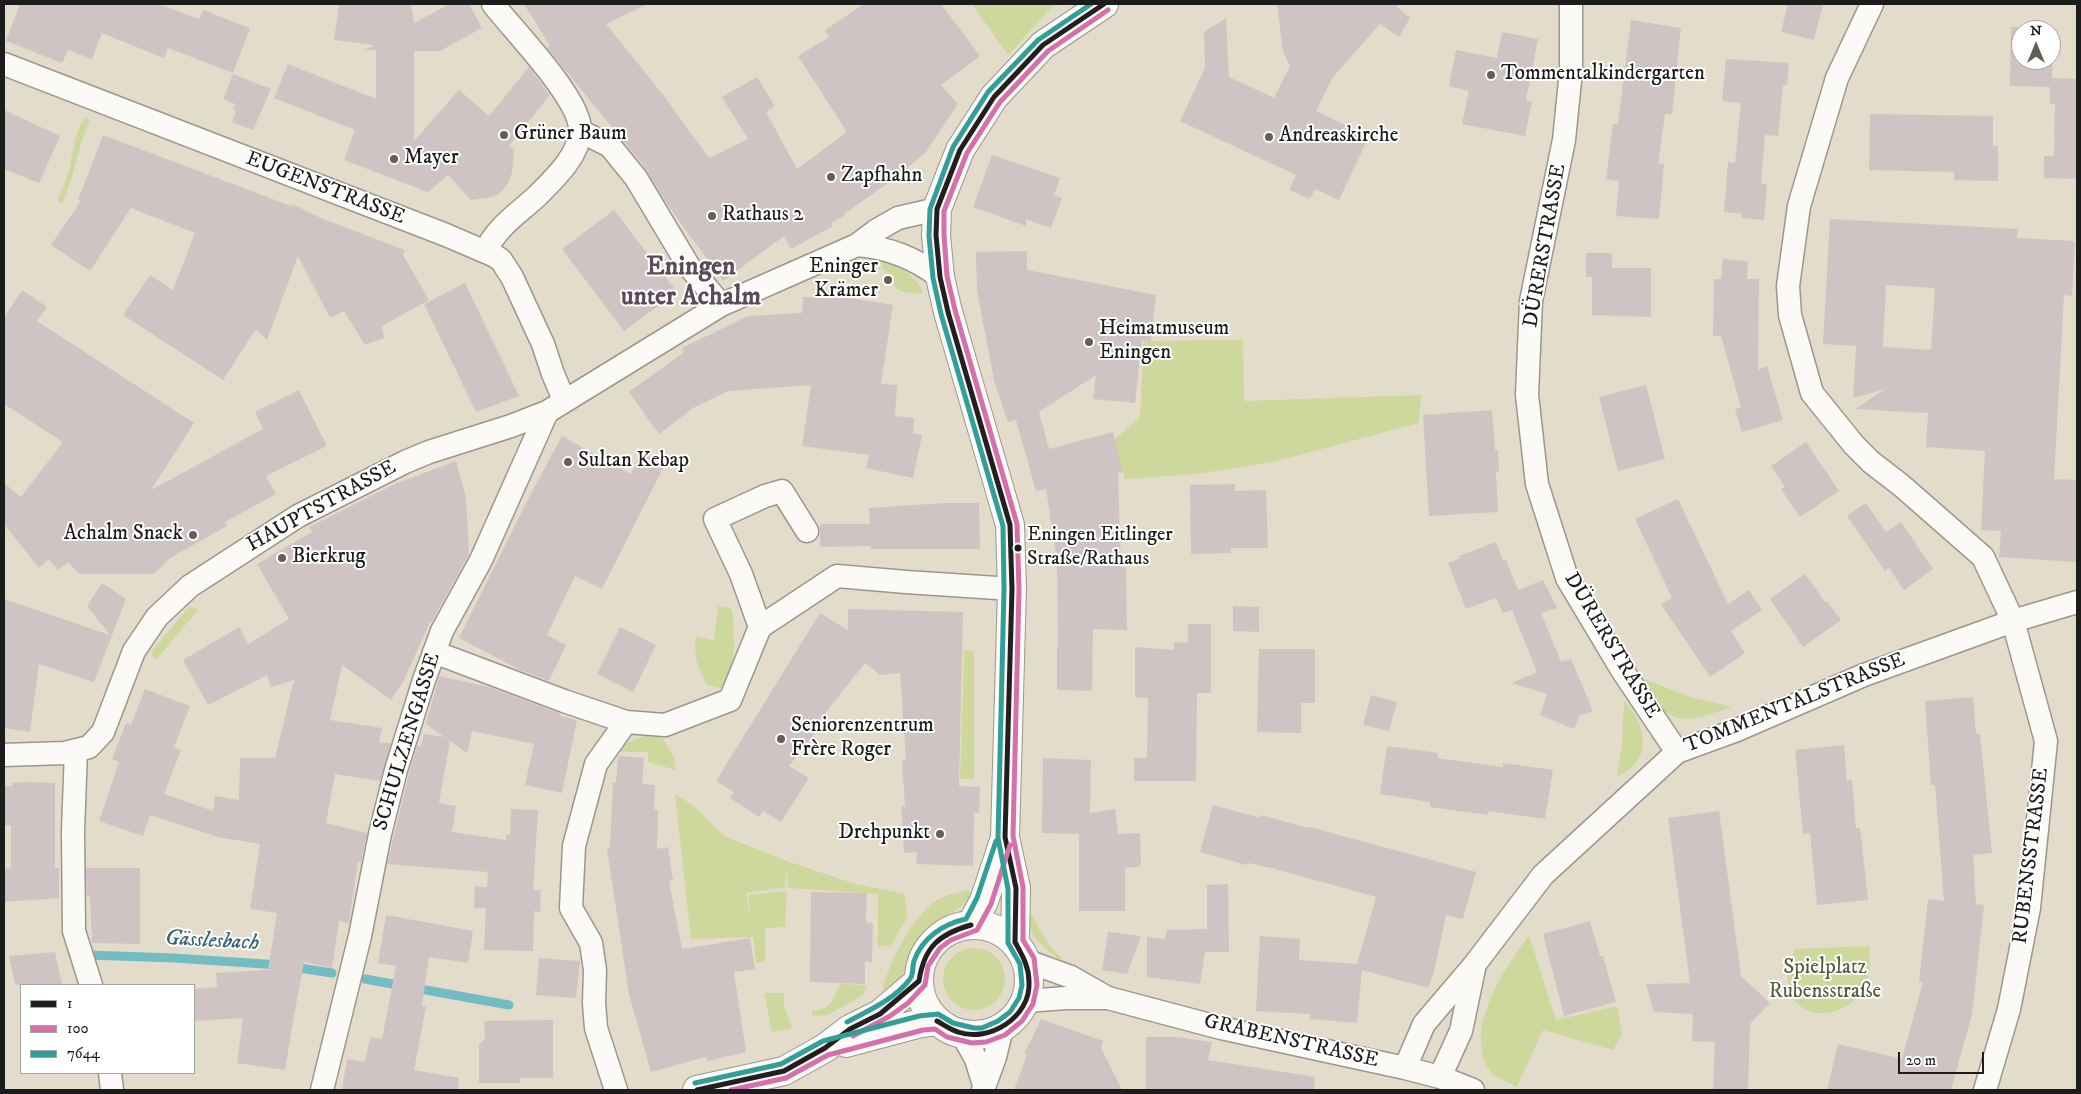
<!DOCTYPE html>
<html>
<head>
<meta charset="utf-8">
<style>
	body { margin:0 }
	#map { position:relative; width:2081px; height:1094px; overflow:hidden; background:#e4dcca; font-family:"IM FELL DW Pica",serif }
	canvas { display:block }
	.frame { position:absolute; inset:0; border:5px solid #1c1c1c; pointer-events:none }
	.legend { position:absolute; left:20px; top:984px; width:175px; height:90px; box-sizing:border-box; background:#fff; border:1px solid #a4a4a4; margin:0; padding:6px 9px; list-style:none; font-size:15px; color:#1c1c1c }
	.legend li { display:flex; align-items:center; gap:10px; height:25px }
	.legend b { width:25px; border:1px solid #a4a4a4 }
	.north { position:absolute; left:2011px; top:20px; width:50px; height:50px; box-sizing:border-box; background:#fff; border:1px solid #a4a4a4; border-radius:50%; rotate:0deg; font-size:14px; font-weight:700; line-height:20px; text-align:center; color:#1c1c1c }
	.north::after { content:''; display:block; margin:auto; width:18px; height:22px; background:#625f59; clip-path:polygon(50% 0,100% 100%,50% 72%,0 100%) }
	.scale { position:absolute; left:1898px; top:1052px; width:86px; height:22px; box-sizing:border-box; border:2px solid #1c1c1c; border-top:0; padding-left:6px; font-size:15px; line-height:18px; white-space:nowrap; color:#1c1c1c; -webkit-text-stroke:4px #fff; paint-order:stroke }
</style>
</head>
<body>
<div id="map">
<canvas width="2081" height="1094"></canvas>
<div class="frame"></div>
<ul class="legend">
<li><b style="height:6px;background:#231f20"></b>1</li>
<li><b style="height:6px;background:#d571aa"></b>100</li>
<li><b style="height:6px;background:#319f97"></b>7644</li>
</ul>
<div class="north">N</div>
<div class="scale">20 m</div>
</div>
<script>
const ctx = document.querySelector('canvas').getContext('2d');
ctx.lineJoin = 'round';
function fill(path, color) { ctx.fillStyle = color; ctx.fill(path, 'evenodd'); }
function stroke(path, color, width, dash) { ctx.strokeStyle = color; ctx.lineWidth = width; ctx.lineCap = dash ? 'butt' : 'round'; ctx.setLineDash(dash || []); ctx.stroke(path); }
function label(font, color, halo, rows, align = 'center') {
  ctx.font = font + ' "IM FELL DW Pica",serif'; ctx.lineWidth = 4; ctx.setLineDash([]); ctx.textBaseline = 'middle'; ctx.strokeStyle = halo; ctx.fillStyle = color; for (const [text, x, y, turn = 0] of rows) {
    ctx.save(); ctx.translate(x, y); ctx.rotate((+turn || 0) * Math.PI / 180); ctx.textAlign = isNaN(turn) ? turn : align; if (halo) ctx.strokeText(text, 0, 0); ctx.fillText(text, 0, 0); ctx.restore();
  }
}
fill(new Path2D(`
	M972 4H1055L1008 55Z
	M86 118 89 120V122C78 148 74 176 63 202L60 203 58 200C60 192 64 186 67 178 72 164 74 125 86 118Z
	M882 261C899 265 914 275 922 290V294L903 292 895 288 893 277 882 268Z
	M1243 340 1244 401 1421 395 1419 423 1273 462 1197 474 1125 479 1114 440 1140 417 1144 341Z
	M718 606 731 608 733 614C733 635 739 675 721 688L707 685C698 670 693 654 696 636L714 641Z
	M191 607 198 610 156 660 152 655V651L187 609Z
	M964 650 974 651V779H960Z
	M1642 678 1690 697 1732 707C1682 724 1669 729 1642 678Z
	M1624 701C1640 719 1653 745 1633 766 1629 770 1622 774 1617 777L1622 744Z
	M648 735 662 737 674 757 676 770 648 762V752H616L620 745Z
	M675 794 694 806 724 836 787 861 852 883 904 894 908 916 891 945 878 947V894L788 888 787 868 785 887 746 893 751 927 748 895 787 891 785 927 765 928V962H756L753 937 691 939Z
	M967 890 973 892C962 913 938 916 922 933 912 945 911 959 904 972 901 979 891 986 885 991L883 988C889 962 916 909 941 898 949 894 959 893 967 890Z
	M1028 909 1047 942 1062 959H1059C1042 947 1024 932 1028 909Z
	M1529 935 1556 1020 1617 1006 1622 1034 1613 1050 1543 1030 1517 1087C1510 1083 1495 1078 1491 1072 1461 1031 1505 968 1529 935Z
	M1870 946C1869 957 1871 971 1867 981 1849 1027 1780 1025 1788 967 1789 961 1793 955 1795 949Z
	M943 979a31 31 0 1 1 62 0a31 31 0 1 1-62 0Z
	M840 984 867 985 863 995 828 1015 812 1016V1011C831 1010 833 999 840 984Z
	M764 993H784V1005L792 1028 772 1032Z`), '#ced89d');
stroke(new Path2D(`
	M89 955 174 958 280 965
	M293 967 332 973
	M365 979 509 1005`), '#73bcc4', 9);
fill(new Path2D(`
	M20 4H158L199 19 203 10 250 28 233 73 168 48 164 58 102 33 92 59 68 50 62 63 6 41Z
	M339 4H411L414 23 450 4H469L482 28 440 51H414V141L459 90 489 116 529 67 550 95 509 146 514 149 512 173 508 183 502 191 493 197 471 200 448 175 428 192 344 160 355 130 274 98 288 64 376 99V50H365L374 45 334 40Z
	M524 4H648L606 24 664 96 709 158 748 139 722 97 757 77 775 106 766 112 797 169 847 132 798 56 829 37 825 30 864 4H941L980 56 941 85 958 104 926 152 897 177 844 214 845 215 831 223 833 226 791 249 784 236 723 281 664 200 643 165 547 48 550 46Z
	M1277 4H1398L1396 6 1410 18 1399 37 1380 24 1333 77 1316 111 1369 136 1339 200 1315 189 1310 199 1289 190 1296 175 1180 121 1205 68 1204 32 1226 18 1229 77 1274 98 1290 66 1283 51Z
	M1788 4H1823L1814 40 1781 32Z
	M1631 20 1681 28 1672 114H1665L1658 164H1664L1659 219 1616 216 1619 181 1606 179 1613 124H1618Z
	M2011 27 2053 28 2052 78 2077 79V179L2044 178V156H2054L2055 104H2050V87L2010 86ZM2021 30H2051V60H2021Z
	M1502 32 1538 39 1526 100 1532 102 1525 136 1462 124 1469 91 1449 86 1456 50 1497 58Z
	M1726 59 1789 63 1787 85H1783L1778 136 1765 135 1761 184H1767L1764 220 1742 218V214L1724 212 1728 162 1735 163 1741 103 1722 101Z
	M233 74 271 89 253 130 232 122 236 111 233 110 235 104 223 99Z
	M4 110 60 136 39 183 4 169Z
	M1870 114 1993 116V146H1998V181L1954 180V172L1869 170Z
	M103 135 291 206 292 204 323 219 405 250 403 255 429 300 382 326 384 338 365 345 344 311 330 318 298 256 267 340 256 329 223 380 123 315 150 275 173 290 195 233 131 208 90 271 51 245 81 201 78 200Z
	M992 155 1060 178 1054 195 1062 198 1051 228 1026 219V226L973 207Z
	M614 210 677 292 624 331 562 249Z
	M1830 219 2018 229 2017 238 2075 241 2072 296 2064 295 2054 479 2077 480V562L1999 557 2001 531 1981 530 1985 451 1926 447 1928 413 1855 409 1885 389 1853 398 1856 346 1823 344ZM1886 285 1935 288 1931 350 1883 347Z
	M1027 251V270L1156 295 1151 341 1142 340 1135 403 1093 399 1096 375 1039 412 1049 449 1113 432 1123 472 1118 473 1121 567H1126L1127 630 1093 629 1092 691 1057 690V647H1058L1057 560 1046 489 1036 491 1016 420 1008 422 994 380 977 291 976 252Z
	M1586 253H1612V268H1651V317L1592 315V277H1586Z
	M1723 259 1748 261 1747 279H1759L1758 370 1767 366 1783 420 1742 432 1735 409 1741 407 1721 336H1713L1714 279H1721Z
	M465 283 519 396 476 412 424 304Z
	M22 290 47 307 37 321 194 423 151 490 263 429 255 412 299 390 327 446 266 476 276 494 225 522 227 526 170 558 154 574H79L68 562 58 570 49 559 39 568 4 524V483L21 497 63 442 4 404V318Z
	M803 297H844L893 305 881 384 897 385 895 416 914 418 913 433 922 435 913 478 866 468 869 455 802 446 811 385 728 391 693 408 659 434 629 392 684 352 682 348 748 316 802 313Z
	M1646 385 1665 459 1618 471 1599 397Z
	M1492 410 1495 450H1498L1499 472H1496L1498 512 1429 516 1423 415Z
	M562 436 631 474 641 451 664 466 602 589 575 576 547 635 566 645 549 681 520 670 459 638 527 501Z
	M1806 442 1839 491 1800 517 1781 489 1785 487 1771 466Z
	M456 461 466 498 469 554 431 623 430 622 403 682 391 700 342 665 330 720 382 728 379 742 391 743 380 781 335 774 326 823 367 833 361 862H358L349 923 339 921 332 968 304 962 292 1027 285 1070 237 1063 243 1018 194 1021V989L217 987 216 973 268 970 277 913 250 909 260 844 218 837 150 815 143 836 99 821 119 762 112 759 126 723 131 725 145 689 190 706 174 747 181 750 164 794 213 811 215 796 239 800 240 758H275L294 680 271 687 267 675 208 705 183 660 239 627 248 644 289 619 257 564 312 532 309 527 395 484Z
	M1235 484V491L1266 490 1268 548H1231V553L1191 554 1190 485Z
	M1678 499 1728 604 1749 590 1762 610 1731 631 1745 653 1710 677 1661 604 1672 598 1635 519Z
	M944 503H979L980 549H871V546L820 547V524H870L869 508Z
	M1866 503 1886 532 1901 522 1933 569 1904 590 1889 568 1885 571 1847 516Z
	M1496 542 1503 561 1506 560 1518 590 1543 580 1557 608 1541 613 1561 662 1571 659 1593 711 1579 716 1574 729 1540 715 1547 694 1512 683 1537 672 1512 610 1503 613 1496 598 1466 609 1448 563 1460 558 1459 556Z
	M1805 574 1825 602 1827 601 1841 620 1803 647 1770 599Z
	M102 583 126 599 94 682 39 664 30 732 4 728V599L110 635 87 606Z
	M1233 606 1259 607V632L1233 631Z
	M848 609 963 612 959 786 980 787 979 813H974L973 866 916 864 917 852 904 853 901 806H905L902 761 906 760 900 673 880 675 865 663 819 721 822 724 789 766 809 778 781 822 763 811 759 817 730 798 734 792 716 781 820 613 848 630Z
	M1188 624H1211V693H1197L1196 781H1134V758H1147L1148 698 1135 697V647L1174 650V642L1188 643Z
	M620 627 656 645 633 692 597 674Z
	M1259 649H1315V703H1301V733L1257 732Z
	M439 676 489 687 561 714 560 716 577 720 562 793 525 785 534 744 472 731 467 753 450 741 439 803 456 806 452 832 506 840V834L510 835 511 809 538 810 533 890H541L540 912 534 911 533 951 484 950 486 908H474L475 886 487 887 488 872 387 864 409 774 417 746H421L424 734 444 737 426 724Z
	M1371 695 1397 702 1389 731 1363 725Z
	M1973 697 1976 734H1980L1992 853 1973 855 1976 904 1984 905 1972 1014 1951 1090H1827L1838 1044 1902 1059 1923 982H1919L1928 899 1944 901 1935 785H1931L1925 701Z
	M1844 745 1847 781 1852 780 1856 828H1860L1868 900 1817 905 1810 833 1803 834 1795 750Z
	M1387 746 1438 753 1437 758 1503 767V763L1553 770 1545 819 1488 811V815L1430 807V802L1380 794Z
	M618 756 644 758 642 784 655 785 654 809 658 810 657 849 668 847 673 880 669 881 682 949 750 938 755 969 734 972 746 1052 707 1061 706 1057 651 1072 629 994 607 849 610 848 613 783H616Z
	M1043 758 1091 760 1090 813 1115 809 1118 834 1140 833 1141 866 1125 868V911H1079V834L1042 833Z
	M24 782 55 783V868H59V898L4 902V869L11 868V825H4V786H13V783Z
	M1213 805 1260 818 1261 815 1309 828 1310 827 1476 872 1463 919 1446 915 1434 972 1428 988 1362 970 1357 1023 1310 1019V1014L1256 1011 1260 936 1300 939 1299 960 1357 964 1376 897 1272 868 1248 863 1247 865 1200 852Z
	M1719 811 1741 976 1770 1003 1750 1024 1748 1090H1713L1715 1042 1692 1041 1693 1014 1654 1012 1646 984 1690 983 1668 818Z
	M86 868H140V944L92 943 90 896H87Z
	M1228 884 1229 952H1205L1200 984 1147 977V937L1165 939 1167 930 1207 929V885Z
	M811 892 867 893 866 922 873 923 872 962H865V984L810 982Z
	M386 915 473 931 468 963 429 957 422 1006 426 1007 414 1070 459 1078 458 1090H342L347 1059 365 1062 370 1037 382 1039 396 966 378 963Z
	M1590 921 1600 956H1603L1616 1002 1564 1016 1543 934Z
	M1108 932 1141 936 1127 974 1102 970Z
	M55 952 62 985H15L9 956Z
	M539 958 580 961 576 998 536 995Z
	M1041 1019 1103 1041 1101 1048 1122 1090H1014L1027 1055 1024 1054Z
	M553 1020V1078H520V1083H479V1044L485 1039 484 1021Z
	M1146 1037H1176L1212 1042 1208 1060 1315 1077 1314 1090H1146Z`), '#d0c3c3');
const street = new Path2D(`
	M1571 4V71L1564 140 1531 301 1527 395 1537 484 1567 578 1622 670 1677 752
	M1872 4 1837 78 1799 206 1788 286 1790 315 1812 393 1854 445 1871 462 1902 486 1983 557 2013 621 2046 741 2029 908 2009 1009 1985 1090
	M4 64 446 235 495 256 501 260 512 277 543 344 553 374 564 400
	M580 131 610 146 636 178 688 265 721 305
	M857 245C890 248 914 258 940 277
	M486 251C496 227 518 214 537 196 554 179 579 156 580 131 582 100 513 30 493 4
	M760 627 741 574 715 519 765 496 782 491 807 531
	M434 652 564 701 626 722
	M76 751 73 831 74 931 91 985
	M4 755 65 753 89 747 103 732 134 651 157 617 190 586 298 516 405 462 429 452 511 426 547 412 721 305 857 245 877 230 898 218 937 209
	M1027 961 1071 977 1108 998 1221 1028 1405 1068 1440 1077 1473 1090
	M1026 1001 1066 998H1108
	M962 1034 976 1059 984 1085
	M1405 1068 1424 1024 1475 964 1543 875 1677 752 1737 730 1864 675 2013 621 2077 602
	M110 1073 112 1090
	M1440 1077 1461 1031 1475 964
	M322 1090 360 936 380 834 396 770 424 680 442 631 481 560 547 412
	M616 1090 596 1028 594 1003 595 970 591 943 571 908 574 846 596 764 626 722 665 725 730 700 760 627 837 576 906 582 1012 589
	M983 1090 995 1057 1002 1028`);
const secondary = new Path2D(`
	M919 980a55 55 0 1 1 110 0a55 55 0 1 1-110 0Z
	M971 925 984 901 1005 838
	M1015 942 1016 888 1005 837 1012 589 1010 525 948 312 940 277 936 235 937 209 960 150 994 97 1043 45 1104 4
	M846 1043 921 1023 937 1021
	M697 1090 784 1071 825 1048 850 1029 880 1014 919 981`);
stroke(street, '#9b978d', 25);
stroke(secondary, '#9b978d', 30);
stroke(street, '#fbfaf7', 22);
stroke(secondary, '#fbfaf7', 28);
stroke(new Path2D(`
	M1015 942 1016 888 1005 837 1012 589 1010 525 948 312 940 277 936 235 937 209 960 150 994 97 1043 45 1104 4
	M919 981C924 947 939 934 971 925
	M937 1021C944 1025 951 1030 958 1032 989 1043 1031 1017 1029 982 1029 966 1022 955 1015 942
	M697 1090 784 1071 825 1048 850 1029 880 1014 919 981`), '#231f20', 5);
stroke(new Path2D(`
	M853 1036 890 1016 908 1003 925 985 928 966 940 948 951 940 977 930 991 904 1010 845
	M731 1090 786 1078 828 1055 923 1030 935 1029 947 1037 972 1043 986 1042 1005 1035 1022 1021 1033 1004 1037 985 1034 958 1023 940V887L1013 836 1019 589 1017 524 955 310 947 276 944 235V211L967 153 1000 102 1048 51 1108 10`), '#d571aa', 5);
stroke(new Path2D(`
	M847 1022C868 1011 895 999 910 979 914 974 912 967 914 961 922 938 943 924 966 919L977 898 996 841
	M695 1083 781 1064 823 1041 919 1016 938 1014 953 1023 974 1028H982L998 1021 1010 1012 1019 998 1022 985 1020 964 1008 943V889L998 838 1004 589 1003 526 941 314 933 278 929 236 930 209 953 147 988 92 1038 40 1091 4`), '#319f97', 5);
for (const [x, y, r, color] of [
	[1491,75,5,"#625f59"],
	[504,135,5,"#625f59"],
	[1269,137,5,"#625f59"],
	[394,159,5,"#625f59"],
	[831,177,5,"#625f59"],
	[712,216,5,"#625f59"],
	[888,280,5,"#625f59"],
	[1089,342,5,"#625f59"],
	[568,462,5,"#625f59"],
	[193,535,5,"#625f59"],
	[1018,548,4.5,"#1c1c1c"],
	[282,558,5,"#625f59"],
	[781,739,5,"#625f59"],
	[940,834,5,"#625f59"]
]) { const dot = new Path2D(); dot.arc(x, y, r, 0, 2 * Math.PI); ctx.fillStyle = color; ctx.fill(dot); stroke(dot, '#fff', 2); }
label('20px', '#1c1c1c', '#fff', [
	["Eningen Eitlinger",1027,536],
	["Straße/Rathaus",1027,560]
], 'left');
label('21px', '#1c1c1c', '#fff', [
	["Tommentalkindergarten",1501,75],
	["Grüner Baum",514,135],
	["Andreaskirche",1279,137],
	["Mayer",404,159],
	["Zapfhahn",841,177],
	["Rathaus 2",722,216],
	["Eninger",878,268,"right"],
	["Krämer",878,292,"right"],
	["Heimatmuseum",1099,330],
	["Eningen",1099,354],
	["Sultan Kebap",578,462],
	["Achalm Snack",183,535,"right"],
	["Bierkrug",292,558],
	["Seniorenzentrum",791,727],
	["Frère Roger",791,751],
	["Drehpunkt",930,834,"right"]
], 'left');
label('21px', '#1c1c1c', '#fff', [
	["EUGENSTRASSE",325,189,21],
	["DÜRERSTRASSE",1546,246,-80],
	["HAUPTSTRASSE",322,507,-29],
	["DÜRERSTRASSE",1611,646,59],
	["TOMMENTALSTRASSE",1795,704,-22],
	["SCHULZENGASSE",408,742,-73],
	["RUBENSSTRASSE",2032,856,-83],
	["GRABENSTRASSE",1291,1042,13]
]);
label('21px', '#545c3d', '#fff', [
	["Spielplatz",1825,969],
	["Rubensstraße",1825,993]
]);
label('italic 22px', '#30656f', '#fff', [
	["Gässlesbach",212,942,3]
]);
label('bold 26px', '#5b4a58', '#fff', [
	["Eningen",691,269],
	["unter Achalm",691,299]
]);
</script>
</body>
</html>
